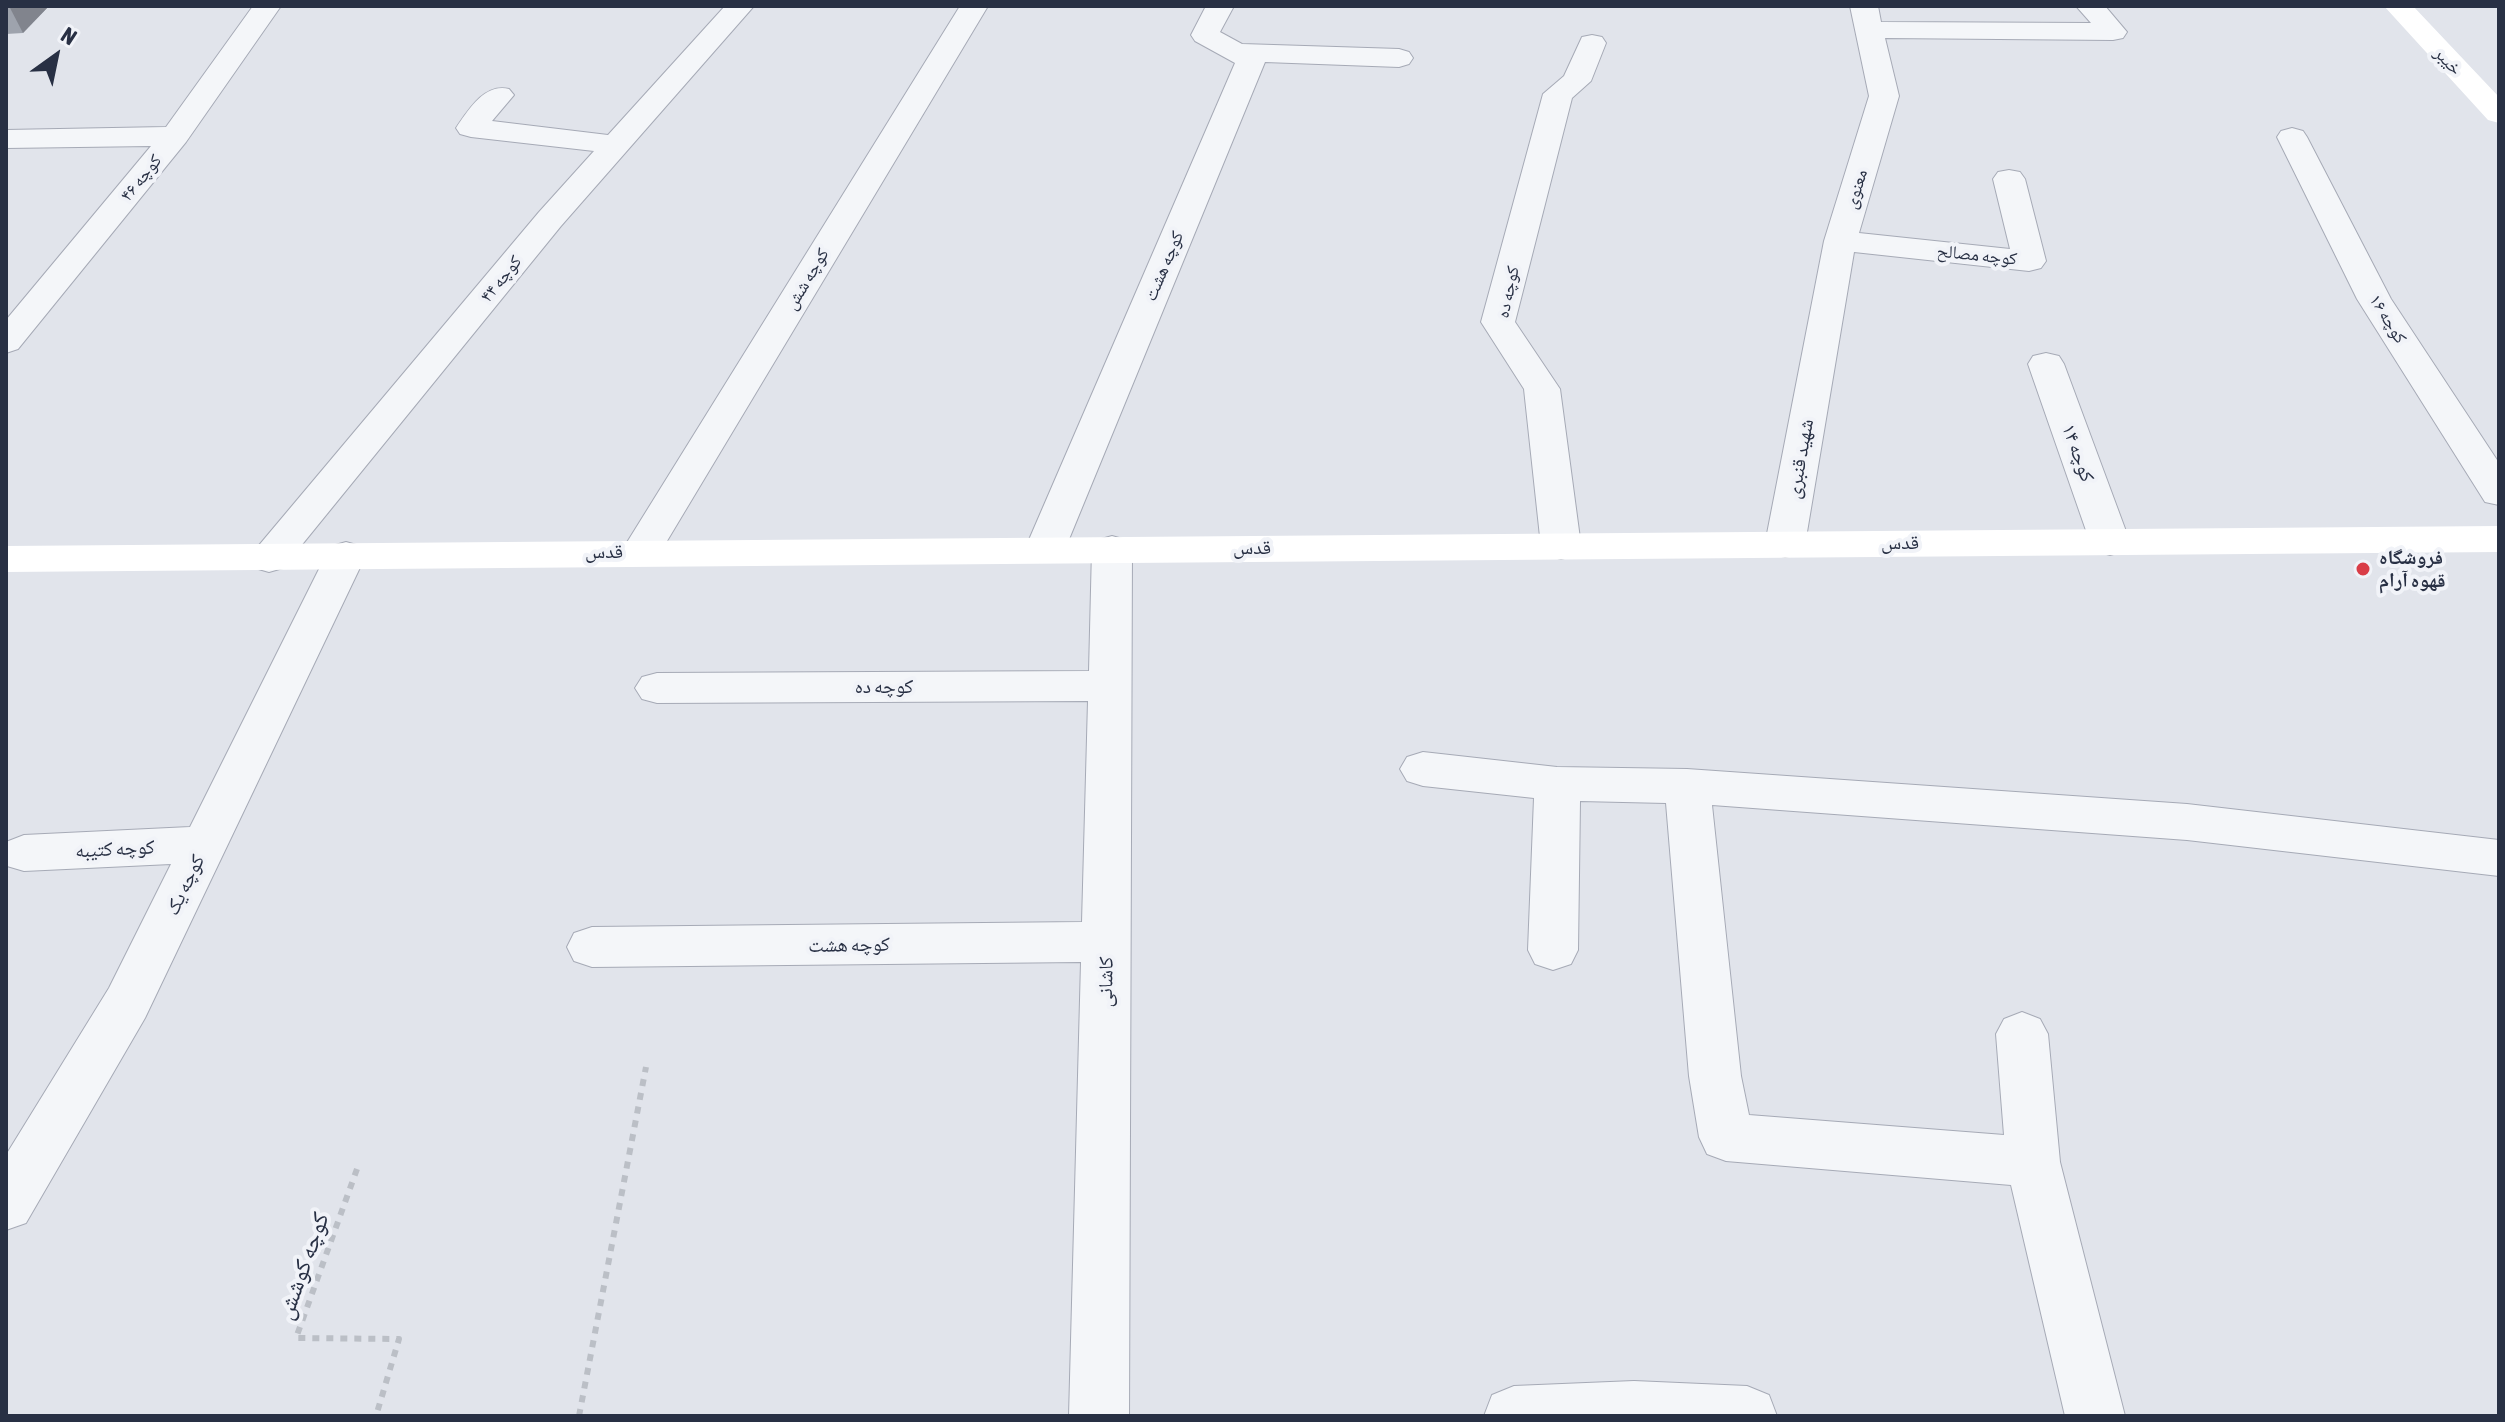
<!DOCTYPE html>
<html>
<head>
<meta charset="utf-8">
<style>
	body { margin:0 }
	#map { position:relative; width:2505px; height:1422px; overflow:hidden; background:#e1e4eb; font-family:"Asap Condensed",sans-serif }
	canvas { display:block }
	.frame { position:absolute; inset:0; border:8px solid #283044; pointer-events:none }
	.north { position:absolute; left:16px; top:16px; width:80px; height:80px; -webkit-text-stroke:6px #f1f3f8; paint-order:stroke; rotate:33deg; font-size:22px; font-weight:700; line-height:32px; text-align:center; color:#283044 }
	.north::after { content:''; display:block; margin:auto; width:28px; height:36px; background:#283044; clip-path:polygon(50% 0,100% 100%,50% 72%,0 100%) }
</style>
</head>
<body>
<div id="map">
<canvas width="2505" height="1422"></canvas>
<div class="frame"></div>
<div class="north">N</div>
</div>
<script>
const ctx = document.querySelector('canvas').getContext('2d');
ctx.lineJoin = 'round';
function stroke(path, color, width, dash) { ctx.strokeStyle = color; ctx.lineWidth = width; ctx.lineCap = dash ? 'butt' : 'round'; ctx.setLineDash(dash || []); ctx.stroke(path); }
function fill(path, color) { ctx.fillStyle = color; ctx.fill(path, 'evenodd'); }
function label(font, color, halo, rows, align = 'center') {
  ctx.font = font + ' "Asap Condensed","Noto Naskh Arabic",sans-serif'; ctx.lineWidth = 8; ctx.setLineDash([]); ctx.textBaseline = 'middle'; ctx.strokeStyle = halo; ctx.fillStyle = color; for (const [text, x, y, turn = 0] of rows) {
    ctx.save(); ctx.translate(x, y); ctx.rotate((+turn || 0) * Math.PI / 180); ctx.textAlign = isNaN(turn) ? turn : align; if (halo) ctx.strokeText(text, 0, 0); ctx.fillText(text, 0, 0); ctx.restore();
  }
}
const street = new Path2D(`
	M253 6H281L186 142 18 349 6 353V320L151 146 6 148V130L166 127Z
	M725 6H754L561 226 283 568 269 572 255 568 249 559 255 550 539 212 594 151 471 137 460 134 456 128C469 109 485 83 509 89L514 95 492 121 608 135Z
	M960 6H988L655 561 641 565 627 561 621 552Z
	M1206 6H1234L1220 32 1242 44 1399 49 1409 52 1413 58 1409 64 1399 67 1265 62 1065 549 1059 558 1045 562 1031 558 1025 549 1235 63 1195 41 1191 35Z
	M1850 6H1878L1881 22 2091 23 2076 6H2105L2127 32 2123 38 2113 40 1885 38 1899 96 1859 233 2010 249 1993 179 1998 172 2009 170 2020 172 2025 179 2046 261 2041 268 2029 271 1854 252 1805 544 1799 553 1785 557 1771 553 1765 544 1824 241 1869 96Z
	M1592 35 1602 37 1606 43 1591 81 1572 98 1515 322 1560 389 1581 546 1575 555 1561 559 1547 555 1541 546 1524 389 1481 322 1543 94 1564 76 1582 37Z
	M2292 128 2303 131 2307 137 2391 299 2499 463V505L2485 502 2357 299 2277 137 2281 131Z
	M2046 353 2059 356 2064 364 2130 542 2124 551 2110 555 2096 551 2090 542 2028 364 2033 356Z
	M1112 536 1126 540 1132 549 1129 1416H1069L1081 962 592 967 574 961 567 947 574 933 592 927 1082 922 1088 701 657 703 642 699 635 688 642 677 657 673 1089 671 1092 549 1098 540Z
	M346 542 360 546 366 555 145 1018 26 1223 6 1230V1155L109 988 171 864 24 871 7 866 6 842 24 835 190 827 326 555 332 546Z
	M1423 752 1557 767 1687 769 2187 804 2499 840V876L2187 840 1712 805 1741 1076 1749 1115 2004 1135 1996 1034 2004 1019 2022 1012 2040 1019 2048 1034 2060 1162 2125 1416H2065L2011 1185 1726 1161 1707 1154 1699 1137 1689 1076 1666 803 1580 801 1578 950 1571 964 1553 970 1535 964 1528 950 1534 798 1423 786 1407 781 1400 769 1407 757Z
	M1634 1381 1747 1386 1769 1395 1777 1416H1484L1492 1395 1514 1386Z`);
stroke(street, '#a6aab6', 2);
stroke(new Path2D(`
	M357 1169 296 1338 399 1339 376 1416
	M579 1416 646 1067`), '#bbbfc6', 6, [7, 7]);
fill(street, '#f4f6f9');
fill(new Path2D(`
	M2384 6H2413L2499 97V123L2488 120Z
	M2499 526V552L6 572V546Z`), '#fff');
fill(new Path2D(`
	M6 6H49L23 33 6 34Z`), '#9ea3ad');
fill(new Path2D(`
	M9 6H49L23 33Z`), '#81848d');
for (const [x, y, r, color] of [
	[2363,569,8,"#d93d47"]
]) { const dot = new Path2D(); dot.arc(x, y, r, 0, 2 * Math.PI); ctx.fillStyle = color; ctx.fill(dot); stroke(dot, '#f1f3f8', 3); }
label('18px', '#283044', '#f1f3f8', [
	["خیبر",2448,61,46],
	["کوچه ۴۶",141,178,-51],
	["معنوی",1856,189,-73],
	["کوچه مصالح",1977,255,6],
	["کوچه هشت",1164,266,-67],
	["کوچه ۴۴",501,279,-51],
	["کوچه شش",807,279,-59],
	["کوچه ده",1508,292,-78],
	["کوچه ۱۶",2388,319,58]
]);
label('20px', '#283044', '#f1f3f8', [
	["کوچه ۱۴",2078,453,70],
	["شهید قنبری",1800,459,-80],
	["قدس",1900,543],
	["قدس",1252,548],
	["قدس",604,552],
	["کوچه ده",884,687],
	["کوچه کتیبه",115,849,-3],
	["کوچه یک",185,885,-64],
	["کوچه هشت",849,945,-1],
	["کاشانی",1106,982,-89]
]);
label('bold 20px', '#283044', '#f1f3f8', [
	["فروشگاه",2379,558],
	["قهوه آرام",2379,581]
], 'left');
label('24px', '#283044', '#f1f3f8', [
	["کوچه کوشش",303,1266,-70]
]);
</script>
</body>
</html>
